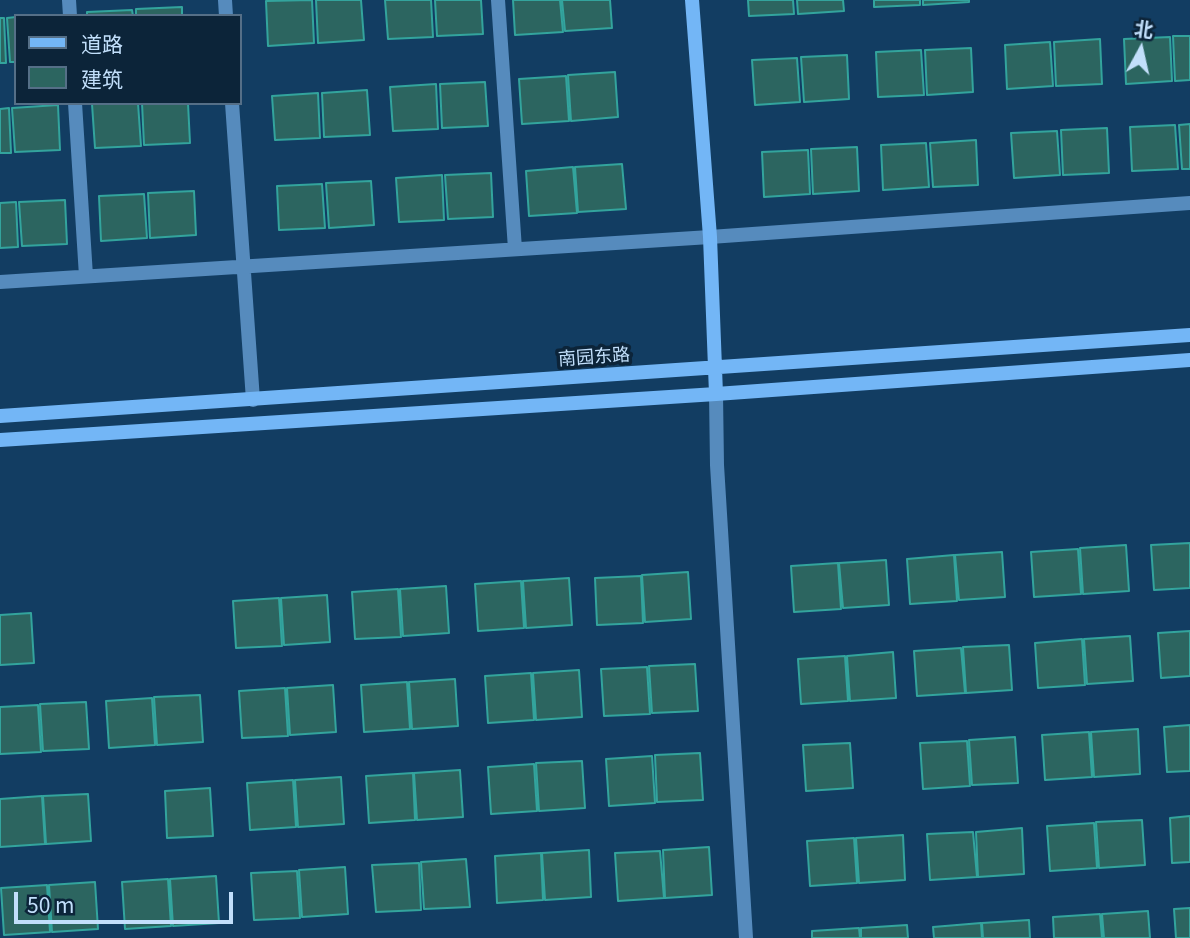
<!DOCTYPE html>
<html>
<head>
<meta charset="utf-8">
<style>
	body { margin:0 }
	#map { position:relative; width:1190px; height:938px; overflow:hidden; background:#123d62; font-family:Georgia,"Noto Sans SC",serif }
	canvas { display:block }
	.legend { position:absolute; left:14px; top:14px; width:228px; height:91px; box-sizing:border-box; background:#0c2439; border:2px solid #556f87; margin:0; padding:9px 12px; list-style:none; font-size:21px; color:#c2dffb }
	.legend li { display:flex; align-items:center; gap:14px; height:35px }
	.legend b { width:35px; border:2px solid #556f87 }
	.north { position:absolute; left:1106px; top:14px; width:70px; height:70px; -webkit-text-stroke:5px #0c2439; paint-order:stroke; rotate:8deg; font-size:19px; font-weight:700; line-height:28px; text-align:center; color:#c2dffb }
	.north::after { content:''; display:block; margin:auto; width:24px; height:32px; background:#c2dffb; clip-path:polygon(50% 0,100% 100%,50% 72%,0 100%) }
	.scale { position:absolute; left:14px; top:892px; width:219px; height:32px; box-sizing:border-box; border:4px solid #c2dffb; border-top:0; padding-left:9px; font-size:21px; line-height:24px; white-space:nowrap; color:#c2dffb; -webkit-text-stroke:5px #0c2439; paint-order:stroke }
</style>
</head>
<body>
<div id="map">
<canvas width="1190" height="938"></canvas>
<ul class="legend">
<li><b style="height:9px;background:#73b6f6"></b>道路</li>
<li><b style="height:19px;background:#2c6560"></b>建筑</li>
</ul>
<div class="north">北</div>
<div class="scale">50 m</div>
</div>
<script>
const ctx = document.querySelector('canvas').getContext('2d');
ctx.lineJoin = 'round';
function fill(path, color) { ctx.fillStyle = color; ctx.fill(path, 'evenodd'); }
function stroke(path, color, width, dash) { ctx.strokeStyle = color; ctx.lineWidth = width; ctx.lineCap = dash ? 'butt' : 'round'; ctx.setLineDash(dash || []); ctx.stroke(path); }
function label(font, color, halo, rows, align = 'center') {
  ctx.font = font + ' Georgia,"Noto Sans SC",serif'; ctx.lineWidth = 7; ctx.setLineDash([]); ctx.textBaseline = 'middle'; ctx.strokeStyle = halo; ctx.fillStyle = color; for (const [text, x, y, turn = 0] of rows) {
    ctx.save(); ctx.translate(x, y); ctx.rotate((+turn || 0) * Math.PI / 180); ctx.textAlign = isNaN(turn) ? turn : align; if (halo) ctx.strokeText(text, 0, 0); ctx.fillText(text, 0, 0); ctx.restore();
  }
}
const building = new Path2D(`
	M312 0 314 43 268 46 266 1Z
	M316 0H361L364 40 318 43Z
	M385 0H431L433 37 388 39Z
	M435 0H481L483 34 437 36Z
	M513 0H560L563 32 515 35Z
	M562 0H610L612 28 565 31Z
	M748 0H793L794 14 749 16Z
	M797 0H843L844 11 798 14Z
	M874 0H920V5L874 7Z
	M923 0H969V2L923 5Z
	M182 7V16H136V9Z
	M132 10 133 16H87V12Z
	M16 17V62H10L7 18Z
	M0 18H4L6 63H0Z
	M1173 36H1190V80L1175 81Z
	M1170 37 1172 81 1126 84 1124 39Z
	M1100 39 1102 84 1056 86 1054 42Z
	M1050 42 1053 86 1007 89 1005 45Z
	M971 48 973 92 927 95 925 50Z
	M921 50 924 95 878 97 876 52Z
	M847 55 849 99 804 102 801 57Z
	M797 58 800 102 755 105 752 60Z
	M615 72 618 117 571 121 568 75Z
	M566 76 569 121 522 124 519 79Z
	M485 82 488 126 442 128 440 84Z
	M436 84 438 129 393 131 390 87Z
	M367 90 370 135 324 137 322 93Z
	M318 93 320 138 275 140 272 96Z
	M138 103 141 146 95 148 92 104Z
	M142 103H188L190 143 144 145Z
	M58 105 60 150 15 152 12 108Z
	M9 108 11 153H0V109Z
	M1190 124V169H1182L1179 125Z
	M1175 125 1178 169 1132 171 1130 127Z
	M1107 128 1109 173 1063 175 1061 130Z
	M1057 131 1060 175 1014 178 1011 133Z
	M976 140 978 185 933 187 930 143Z
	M926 143 929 187 883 190 881 145Z
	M857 147 859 191 813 194 811 149Z
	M808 150 810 194 764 197 762 152Z
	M622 164 626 209 578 212 575 167Z
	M573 167 577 213 529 216 526 171Z
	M491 173 493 217 448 219 445 175Z
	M442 175 444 220 399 222 396 178Z
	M371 181 374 225 329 228 326 183Z
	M322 184 325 228 279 230 277 186Z
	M194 191 196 235 150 238 148 193Z
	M144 194 147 238 101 241 99 196Z
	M65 200 67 244 22 246 19 202Z
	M16 202 18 247 0 248V203Z
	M1190 543V588L1154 590 1151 545Z
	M1126 545 1129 591 1083 594 1080 548Z
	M1078 549 1081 594 1034 597 1031 552Z
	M1002 552 1005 597 959 600 955 555Z
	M954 555 957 601 910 604 907 559Z
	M886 560 889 605 843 608 839 563Z
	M838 563 841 609 794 612 791 566Z
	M688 572 691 619 645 622 642 575Z
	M641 576 643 623 597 625 595 578Z
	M569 578 572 625 526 628 523 581Z
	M521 581 524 628 478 631 475 584Z
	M446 586 449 633 403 636 400 589Z
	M398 589 401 637 355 639 352 592Z
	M327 595 330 642 284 645 281 598Z
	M279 598 282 646 236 648 233 601Z
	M31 613 34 663 0 665V615Z
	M1190 631V676L1161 678 1158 633Z
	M1130 636 1133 681 1087 684 1084 639Z
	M1082 639 1085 685 1038 688 1035 643Z
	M1009 645 1012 690 966 693 963 647Z
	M961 648 965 693 917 696 914 651Z
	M893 652 896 698 850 701 847 656Z
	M845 656 848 701 801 704 798 659Z
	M695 664 698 711 652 713 649 666Z
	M647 667 650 714 604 716 601 669Z
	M579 670 582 717 536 720 533 673Z
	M531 673 534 720 488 723 485 676Z
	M455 679 458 726 412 729 409 682Z
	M407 682 410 729 364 732 361 685Z
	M333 685 336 732 290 735 287 688Z
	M285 688 288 736 242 738 239 691Z
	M200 695 203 742 157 745 154 697Z
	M152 698 155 745 109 748 106 701Z
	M86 702 89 749 43 751 40 704Z
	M38 705 41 752 0 754V707Z
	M1190 725V771L1167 772 1164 727Z
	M1138 729 1140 774 1094 777 1091 732Z
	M1089 732 1092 777 1045 780 1042 735Z
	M1015 737 1018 783 972 785 969 740Z
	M967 741 970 786 923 789 920 743Z
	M850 743 853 788 806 791 803 745Z
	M700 753 703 800 657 802 655 755Z
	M652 756 655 803 609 806 606 759Z
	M582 761 585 808 539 811 536 763Z
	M534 764 537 811 491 814 488 767Z
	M460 770 463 817 417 820 414 773Z
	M413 773 415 820 369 823 366 776Z
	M341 777 344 824 298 827 295 780Z
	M293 780 296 827 250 830 247 783Z
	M210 788 213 836 167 838 165 791Z
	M88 794 91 841 46 844 43 796Z
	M42 796 45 844 0 847V799Z
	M1190 816V862L1172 863 1170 818Z
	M1142 820 1145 865 1099 868 1096 822Z
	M1094 823 1097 868 1050 871 1047 826Z
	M1022 828 1024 874 978 877 976 832Z
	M973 832 977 877 930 880 927 834Z
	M903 835 905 880 859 883 856 838Z
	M854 838 857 883 810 886 807 841Z
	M709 847 712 895 665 898 663 850Z
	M589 850 591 897 545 900 542 853Z
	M660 851 664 898 618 901 615 853Z
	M541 853 543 900 497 903 495 856Z
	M466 859 470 907 424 909 421 862Z
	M419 863 421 910 376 912 372 865Z
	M345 867 348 914 302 917 299 870Z
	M297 871 300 918 254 920 251 873Z
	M216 876 219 923 173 926 170 879Z
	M168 879 171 926 125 929 122 882Z
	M95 882 98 929 52 932 49 885Z
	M47 885 50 932 4 935 1 888Z
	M1190 908V938H1176L1174 909Z
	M1148 911 1150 938H1104L1102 914Z
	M1100 914 1102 938H1054L1053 917Z
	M1029 920 1030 938H983L982 923Z
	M981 923 982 938H934L933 927Z
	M907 925 908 938H861V928Z
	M859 928 860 938H812V931Z`);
fill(building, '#2c6560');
stroke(building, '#33a49d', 2);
stroke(new Path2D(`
	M69 0 70 16
	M225 0 226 16
	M498 0 515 249
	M75 103 86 276
	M232 103 253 400
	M0 282 710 237 1190 203`), '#568bbd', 14);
stroke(new Path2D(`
	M716 394 717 465 746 938`), '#568bbd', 14);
stroke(new Path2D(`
	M692 0 710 237 716 394
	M0 416 1190 335
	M0 440 716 394 1190 360`), '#73b6f6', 14);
label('18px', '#c2dffb', '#0c2439', [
	["南园东路",594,356,-4]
]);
</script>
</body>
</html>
